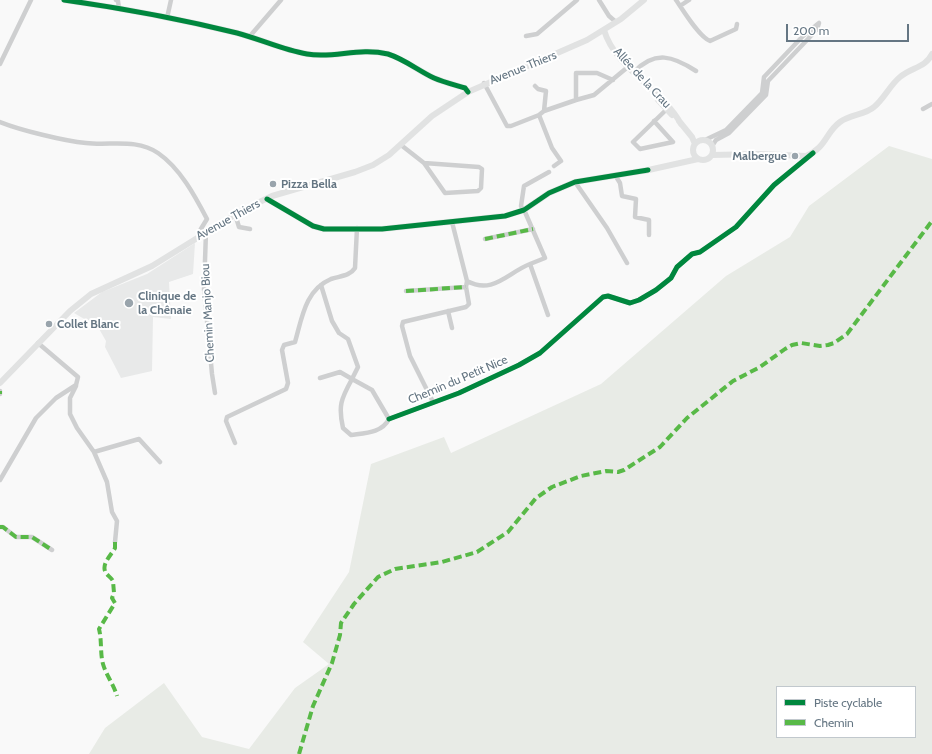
<!DOCTYPE html>
<html>
<head>
<meta charset="utf-8">
<style>
	body { margin:0 }
	#map { position:relative; width:932px; height:754px; overflow:hidden; background:#f9f9f9; font-family:Cabin,sans-serif }
	canvas { display:block }
	.legend { position:absolute; left:776px; top:686px; width:140px; height:52px; box-sizing:border-box; background:#fff; border:1px solid #c1c8cd; margin:0; padding:5px 7px; list-style:none; font-size:12px; color:#657683 }
	.legend li { display:flex; align-items:center; gap:8px; height:20px }
	.legend b { width:20px; border:1px solid #c1c8cd }
	.scale { position:absolute; left:786px; top:24px; width:123px; height:18px; box-sizing:border-box; border:2px solid #657683; border-top:0; padding-left:5px; font-size:12px; line-height:14px; white-space:nowrap; color:#657683; -webkit-text-stroke:3px #fff; paint-order:stroke }
</style>
</head>
<body>
<div id="map">
<canvas width="932" height="754"></canvas>
<ul class="legend">
<li><b style="height:5px;background:#00873e"></b>Piste cyclable</li>
<li><b style="height:5px;background:#58b947"></b>Chemin</li>
</ul>
<div class="scale">200 m</div>
</div>
<script>
const ctx = document.querySelector('canvas').getContext('2d');
ctx.lineJoin = 'round';
function fill(path, color) { ctx.fillStyle = color; ctx.fill(path, 'evenodd'); }
function stroke(path, color, width, dash) { ctx.strokeStyle = color; ctx.lineWidth = width; ctx.lineCap = dash ? 'butt' : 'round'; ctx.setLineDash(dash || []); ctx.stroke(path); }
function label(font, color, halo, rows, align = 'center') {
  ctx.font = font + ' Cabin,sans-serif'; ctx.lineWidth = 4; ctx.setLineDash([]); ctx.textBaseline = 'middle'; ctx.strokeStyle = halo; ctx.fillStyle = color; for (const [text, x, y, turn = 0] of rows) {
    ctx.save(); ctx.translate(x, y); ctx.rotate((+turn || 0) * Math.PI / 180); ctx.textAlign = isNaN(turn) ? turn : align; if (halo) ctx.strokeText(text, 0, 0); ctx.fillText(text, 0, 0); ctx.restore();
  }
}
fill(new Path2D(`
	M195 243 193 274 169 282 171 319 153 317 152 371 121 378 105 347 106 341 98 327 74 313 102 292 147 274Z`), '#e8e9e9');
fill(new Path2D(`
	M889 146 932 159V754H89L105 728 164 683 202 737 249 749 295 688 329 664 303 642 349 572 371 464 444 437 451 453 601 384 726 276 790 237 809 206ZM777 687H915V737H777Z`), '#e8ebe6');
stroke(new Path2D(`
	M116 0 118 1 119 8
	M599 0 609 16 616 22
	M676 0C683 10 699 37 710 41L736 29 737 24
	M680 6 689 0
	M167 18 171 0
	M250 36 281 0
	M526 36 537 34 577 0
	M0 64 31 0
	M634 72C655 50 673 56 696 71
	M613 80 597 73H576V100L594 95 629 66
	M484 83 507 126H511L539 115 544 111 546 91 538 89 535 86
	M923 109 932 104
	M544 111 576 100
	M539 115 552 148 561 161 554 166
	M654 121 673 142 640 149 633 142 668 108
	M0 122C20 130 64 141 86 143 110 146 136 138 158 153 180 168 195 196 207 219L199 232 200 235
	M705 140 726 130 762 93 764 77 803 36 819 23 817 29 808 39 768 81 766 95 729 133 716 140 712 146
	M401 145 424 163 445 193 478 191 481 188 482 169 479 167 424 163
	M615 175 620 183 622 196 636 199 635 217 649 220V235
	M575 182 607 228 627 263
	M235 214 239 227 250 229
	M206 232 204 289 212 374 215 393
	M485 239 533 229
	M467 281C493 295 507 273 530 264
	M406 291 466 287
	M448 311 452 328
	M548 315 530 264 545 258 525 212 521 206 524 186 549 172
	M320 378 340 372 352 379 358 367 348 339 339 333 332 321 321 285
	M352 379 372 390 389 419C382 433 365 433 351 435L343 428C338 406 341 399 352 379Z
	M76 386 70 398V414L77 428 94 452 107 482 112 512 117 521 115 542
	M0 391V394
	M433 402 410 356 402 326 403 322 466 307 469 304 466 287 467 281 452 222
	M389 419 459 393 519 365 540 353 603 297 608 296 630 303 639 300 656 290 671 278 677 267 692 254 700 252 736 227 774 185 810 155
	M235 443 226 421 227 417 286 389 288 383 282 350 284 345 295 342C302 318 305 290 331 279 340 276 350 276 355 268L357 228
	M94 452 139 439 160 462
	M0 480 36 418 56 398 76 385 78 377 38 343
	M0 527H3L16 537H32L52 550`), '#cecfd0', 4.5);
stroke(new Path2D(`
	M64 0C122 8 180 19 237 33 260 39 283 50 307 54 334 59 358 47 388 54 404 59 419 71 434 78 443 82 455 85 465 88L468 92
	M604 30C615 68 662 89 681 124
	M658 100 672 115
	M679 121 692 137 695 144
	M693 150a10 10 0 1 1 20 0a10 10 0 1 1-20 0Z
	M712 155 759 154 806 156C827 147 825 133 840 122 851 114 865 115 874 107 884 99 890 85 900 77 912 67 925 68 932 54
	M644 171 698 159
	M267 199 313 226 324 229H382L505 216 524 210 549 193 575 182 648 170
	M0 383 70 311 91 294 152 266 241 211 272 196 355 172 373 165 389 155 432 116 468 92 587 40 621 19 644 0`), '#e1e2e2', 6);
stroke(new Path2D(`
	M485 239 533 229
	M406 291 466 287
	M0 391V394
	M0 527H3L16 537H32L52 550
	M115 542V548C112 554 102 563 105 571 106 575 111 577 113 581L114 593 112 598 115 603 99 629C102 641 100 653 103 664 106 675 114 685 117 696
	M299 754 313 706 332 663 340 635 341 623 354 604 378 577 395 569 442 562 477 552 508 532 536 498 552 487 581 476 606 471 618 472 624 470 660 447 687 418 733 381 760 367 785 349 792 345 801 343 820 346 828 345 834 343 847 334 932 221`), '#58b947', 4, [8, 4]);
stroke(new Path2D(`
	M64 0C122 8 180 19 237 33 260 39 283 50 307 54 334 59 358 47 388 54 404 59 419 71 434 78 443 82 455 85 465 88L468 92
	M267 199 313 226 324 229H382L505 216 524 210 549 193 575 182 648 170
	M389 419 459 393 519 365 540 353 603 297 608 296 630 303 639 300 656 290 671 278 677 267 692 254 700 252 736 227 774 185 813 153`), '#00873e', 5);
for (const [x, y, r, color] of [
	[795,156,4,"#99a4ac"],
	[273,184,4,"#99a4ac"],
	[129,303,5,"#99a4ac"],
	[49,324,4,"#99a4ac"]
]) { const dot = new Path2D(); dot.arc(x, y, r, 0, 2 * Math.PI); ctx.fillStyle = color; ctx.fill(dot); stroke(dot, '#fff', 1.5); }
label('12px', '#657683', '#fff', [
	["Avenue Thiers",523,68,-22],
	["Allée de la Crau",642,78,47],
	["Avenue Thiers",228,220,-29],
	["Chemin Manjo Biou",208,313,-93],
	["Chemin du Petit Nice",458,380,-23]
]);
label('bold 12px', '#657683', '#fff', [
	["Malbergue",787,156,"right"],
	["Pizza Bella",281,184],
	["Clinique de",138,296],
	["la Chênaie",138,310],
	["Collet Blanc",57,324]
], 'left');
</script>
</body>
</html>
